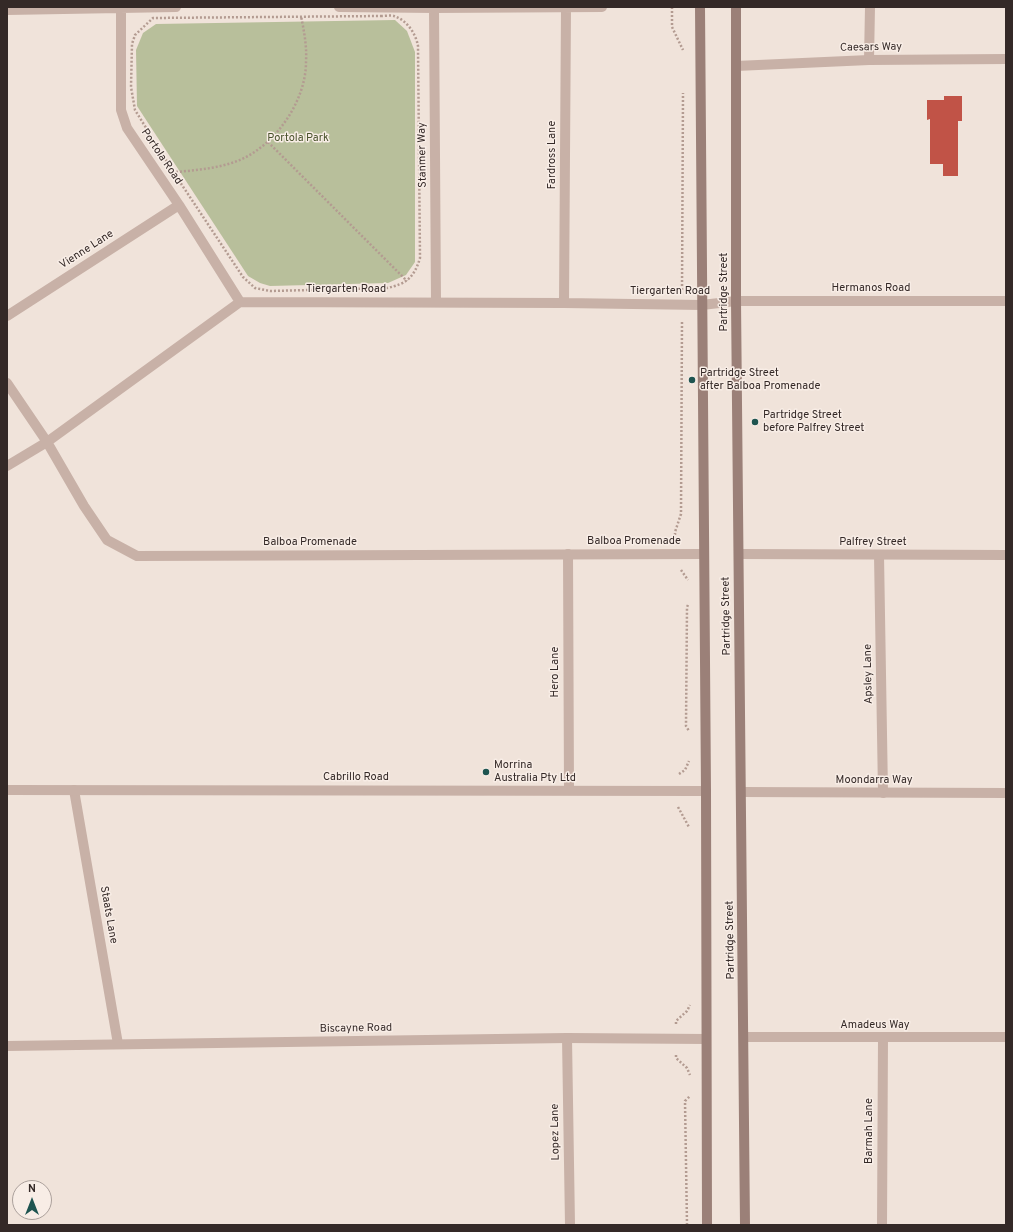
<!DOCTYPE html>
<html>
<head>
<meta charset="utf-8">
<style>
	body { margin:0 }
	#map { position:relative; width:1013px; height:1232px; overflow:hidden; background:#f0e3da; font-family:Overpass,sans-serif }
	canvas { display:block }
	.frame { position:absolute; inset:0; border:8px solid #342927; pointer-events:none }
	.north { position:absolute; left:12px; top:1180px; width:40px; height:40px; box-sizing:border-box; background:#f8ede6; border:1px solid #aa9f9a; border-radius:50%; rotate:0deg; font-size:11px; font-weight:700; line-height:16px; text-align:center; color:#342927 }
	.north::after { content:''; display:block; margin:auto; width:14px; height:18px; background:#1e5450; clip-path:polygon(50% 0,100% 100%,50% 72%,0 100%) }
</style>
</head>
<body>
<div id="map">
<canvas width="1013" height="1232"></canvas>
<div class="frame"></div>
<div class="north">N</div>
</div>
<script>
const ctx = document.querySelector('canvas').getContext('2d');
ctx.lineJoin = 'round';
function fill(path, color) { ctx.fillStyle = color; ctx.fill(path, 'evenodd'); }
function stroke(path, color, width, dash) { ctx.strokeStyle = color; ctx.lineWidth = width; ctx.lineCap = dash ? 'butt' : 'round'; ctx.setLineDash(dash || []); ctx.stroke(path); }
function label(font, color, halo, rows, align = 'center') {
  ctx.font = font + ' Overpass,sans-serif'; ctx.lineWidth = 3; ctx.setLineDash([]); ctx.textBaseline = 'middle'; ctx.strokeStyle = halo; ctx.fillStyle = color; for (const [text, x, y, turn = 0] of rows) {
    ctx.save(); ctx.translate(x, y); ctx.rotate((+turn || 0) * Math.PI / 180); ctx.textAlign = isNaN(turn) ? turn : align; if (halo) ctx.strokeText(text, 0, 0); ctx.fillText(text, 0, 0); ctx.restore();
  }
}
fill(new Path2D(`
	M395 20 407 31 415 52V262L406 275 388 283 270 286 260 283 248 276 137 106 136 50 143 33 156 24Z`), '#b8bf9b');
fill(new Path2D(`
	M944 96H962V121H958V176H943V164H930V119L927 120V100H944Z`), '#c15347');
stroke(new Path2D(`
	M672 7V27L683 50
	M381 16C385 16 391 15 394 16 407 20 416 34 418 46L420 258C414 278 406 284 387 288L270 291 255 288 243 277 174 173 135 110 131 87 132 44 135 35 153 18Z
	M268 142 407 281
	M176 172C198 170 222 168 242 159 277 143 306 100 306 62 307 46 304 31 301 16
	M682 290 683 93
	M675 539V532L681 514 682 321
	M681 570 688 580
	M688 605 687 607 686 726 689 731
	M679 774 685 770 689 761
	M678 807 689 827
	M676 1024V1021L687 1011 690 1005
	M676 1055V1058L687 1068 690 1075
	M687 1225 685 1101 690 1096`), '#b39b91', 2.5, [2, 2]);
stroke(new Path2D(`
	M568 554 569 790
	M879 555 883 793
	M74 790 118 1044
	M567 1038 570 1225
	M882 1225 883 1038`), '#c8b1a7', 10);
stroke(new Path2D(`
	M339 7 434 8 602 7
	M121 8V110L127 128 179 205 240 302
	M434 8 436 302
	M7 10 176 7
	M869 60 870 7
	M736 66 869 60 1006 59
	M564 303 566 7
	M7 316 179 205
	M7 383 47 442 84 506 107 540 137 556 703 554
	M7 466 47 442 240 302 564 303 702 305 736 301H1006
	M739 554 1006 555
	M7 790 706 791
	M741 792 1006 793
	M744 1037H1006
	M7 1046 567 1038 706 1039`), '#c8b1a7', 10);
stroke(new Path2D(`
	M700 7 706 791 707 1225
	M736 7V301L745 1225`), '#9b8078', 10);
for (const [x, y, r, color] of [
	[692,380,4,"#1e5450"],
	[755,422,4,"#1e5450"],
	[486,772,4,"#1e5450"]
]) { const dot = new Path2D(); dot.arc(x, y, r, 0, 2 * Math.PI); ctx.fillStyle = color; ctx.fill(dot); stroke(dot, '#f8ede6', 1.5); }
label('11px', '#342927', '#f8ede6', [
	["Caesars Way",871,48,-1],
	["Stanmer Way",423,155,-91],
	["Fardross Lane",553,155,-90],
	["Portola Road",161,157,56],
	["Vienne Lane",87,250,-33],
	["Hermanos Road",871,289],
	["Tiergarten Road",346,290],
	["Tiergarten Road",670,292],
	["Partridge Street",725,292,-90],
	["Balboa Promenade",634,542],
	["Balboa Promenade",310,543],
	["Palfrey Street",873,543],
	["Partridge Street",727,616,-91],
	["Hero Lane",556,672,-90],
	["Apsley Lane",869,674,-91],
	["Cabrillo Road",356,778],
	["Moondarra Way",874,781],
	["Staats Lane",108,915,80],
	["Partridge Street",731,940,-91],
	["Amadeus Way",875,1026],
	["Biscayne Road",356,1029,-1],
	["Barmah Lane",870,1131,-90],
	["Lopez Lane",556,1132,-91]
]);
label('11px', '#49522c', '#f8ede6', [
	["Portola Park",298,139]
]);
label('11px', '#342927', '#f8ede6', [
	["Partridge Street",700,374],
	["after Balboa Promenade",700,387],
	["Partridge Street",763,416],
	["before Palfrey Street",763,429],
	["Morrina",494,766],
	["Australia Pty Ltd",494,779]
], 'left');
</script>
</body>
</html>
